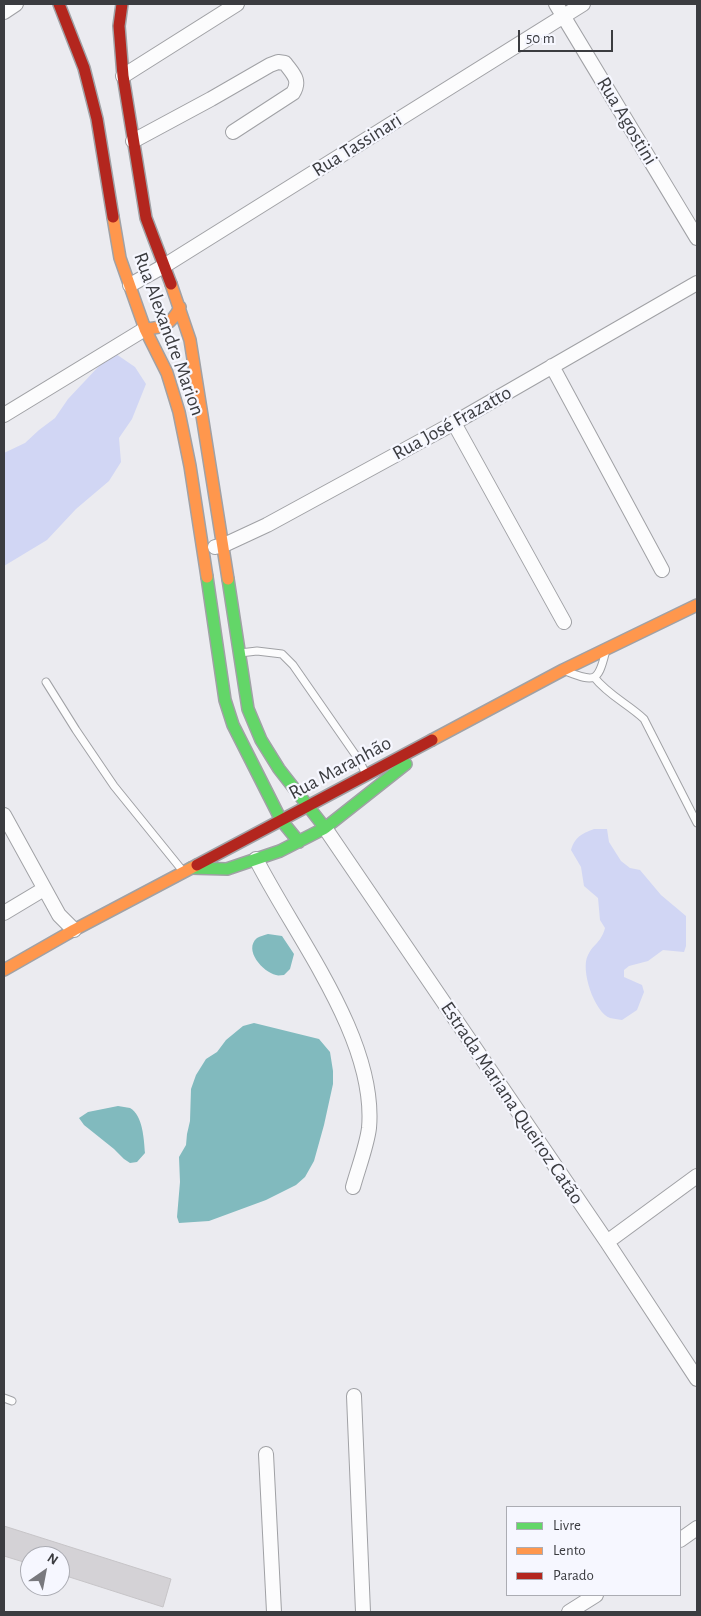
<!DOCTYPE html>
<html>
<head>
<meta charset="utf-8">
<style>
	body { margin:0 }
	#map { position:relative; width:701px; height:1616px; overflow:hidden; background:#ebebf0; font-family:"Alegreya Sans",sans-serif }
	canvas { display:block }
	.frame { position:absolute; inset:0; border:5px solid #3b3c40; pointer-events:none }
	.legend { position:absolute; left:506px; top:1506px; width:175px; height:90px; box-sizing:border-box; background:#f6f7ff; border:1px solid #abacb3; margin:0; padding:6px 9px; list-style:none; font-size:15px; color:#3b3c40 }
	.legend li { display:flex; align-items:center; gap:10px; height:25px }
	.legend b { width:25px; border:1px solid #abacb3 }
	.north { position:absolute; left:20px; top:1546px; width:50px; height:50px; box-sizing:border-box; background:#f6f7ff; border:1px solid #abacb3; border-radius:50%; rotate:33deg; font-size:14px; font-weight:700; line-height:20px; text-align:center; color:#3b3c40 }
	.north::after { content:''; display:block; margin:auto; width:18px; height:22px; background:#79797e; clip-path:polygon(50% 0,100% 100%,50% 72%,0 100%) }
	.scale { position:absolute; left:518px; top:30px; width:95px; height:22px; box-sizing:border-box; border:2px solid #3b3c40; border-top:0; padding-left:6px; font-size:15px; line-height:18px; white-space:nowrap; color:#3b3c40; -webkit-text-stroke:4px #f6f7ff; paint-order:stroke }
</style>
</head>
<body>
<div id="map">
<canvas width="701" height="1616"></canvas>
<div class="frame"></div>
<ul class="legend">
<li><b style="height:6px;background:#63d668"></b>Livre</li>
<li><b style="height:6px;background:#ff974d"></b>Lento</li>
<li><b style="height:6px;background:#b3261e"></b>Parado</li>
</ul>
<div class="north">N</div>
<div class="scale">50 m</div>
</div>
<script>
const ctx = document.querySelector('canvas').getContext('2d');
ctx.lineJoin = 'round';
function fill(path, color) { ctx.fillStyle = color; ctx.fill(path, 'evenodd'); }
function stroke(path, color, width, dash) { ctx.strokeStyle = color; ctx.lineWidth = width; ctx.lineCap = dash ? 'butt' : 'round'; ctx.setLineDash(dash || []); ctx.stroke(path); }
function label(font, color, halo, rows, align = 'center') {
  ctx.font = font + ' "Alegreya Sans",sans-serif'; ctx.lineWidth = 4.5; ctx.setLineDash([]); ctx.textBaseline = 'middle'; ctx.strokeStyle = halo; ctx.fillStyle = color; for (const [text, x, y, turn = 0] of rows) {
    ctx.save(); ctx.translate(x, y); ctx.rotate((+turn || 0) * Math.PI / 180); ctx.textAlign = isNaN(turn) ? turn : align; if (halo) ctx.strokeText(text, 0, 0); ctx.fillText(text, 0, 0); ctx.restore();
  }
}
fill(new Path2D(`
	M116 354 135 367 146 384 132 419 119 438 121 462 109 481 76 509 47 540 4 566V453L25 443 39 430 55 418 68 399 99 366Z
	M594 829H607L609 842 621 861 630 868 640 870 661 895 686 916V946L684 952 663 950 648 961 629 966 624 970V977L642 985 644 992 637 1010 622 1020C618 1019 613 1019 610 1018 594 1012 580 969 588 955 594 943 601 943 605 928L600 920 598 898 584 886 581 867 571 850C575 837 581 834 594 829Z`), '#d1d6f4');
fill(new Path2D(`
	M268 934 282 936 294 954 290 969 284 975C281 975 278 976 276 975 263 972 243 950 257 938 260 936 265 935 268 934Z
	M254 1023 319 1039 330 1052 333 1071V1084L324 1125 314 1161 305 1177 296 1185 266 1200 209 1221 179 1223 177 1217 180 1182 179 1157 186 1145 187 1134 190 1121 191 1089 196 1075 206 1059 217 1052 226 1040 243 1026Z
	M118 1106C122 1107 126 1107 130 1108 143 1115 144 1140 145 1153L137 1162 130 1163 124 1159 114 1149 84 1125 79 1118 88 1112Z`), '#81babe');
const building = new Path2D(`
	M4 1526 171 1579 163 1607 60 1574V1556H30V1564L4 1556Z`);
fill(building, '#d4d2d6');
stroke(building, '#c6c4c7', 1);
const lane = new Path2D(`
	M240 653 257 651 282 654 293 665 359 760 365 772
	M568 672C594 682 598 682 605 654
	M594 677C608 695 628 704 644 719L697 823
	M46 682 76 730 114 786 182 870
	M4 1398 12 1401`);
const street = new Path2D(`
	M556 4 697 238
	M4 12 16 4
	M123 76 237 4
	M133 141 211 99 270 65 278 62 285 63C293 74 301 80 293 93L233 132
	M130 285 164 266 583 4
	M552 366 662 570
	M4 415 145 329
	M454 423 564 622
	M215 547 224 545 267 525 454 423 697 283
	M4 815 59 915 74 930
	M325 828 607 1242 697 1379
	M256 859C295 936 377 1039 369 1128 367 1145 358 1169 353 1187
	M4 913 44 889
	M607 1242 697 1176
	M354 1396 363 1612
	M266 1454 274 1612
	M680 1540 697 1528
	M569 1612 596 1595`);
const fast = new Path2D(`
	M207 577 225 700 233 725 281 820 299 842
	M228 579 248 709 261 740 279 769 325 828
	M191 868 227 869 280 851 325 828 406 764`);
const slow = new Path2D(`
	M113 217 120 258 145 329 167 373 179 412 190 466 207 577
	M171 284 190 340 228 579
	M145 329C163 328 172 324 180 307
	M432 740 563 670 697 605
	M4 970 74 930 197 865`);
const jam = new Path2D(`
	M59 4 84 68 97 119 113 217
	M122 4 119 26 123 76 146 218 171 284
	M197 865 432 740`);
stroke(lane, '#a0a1a5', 9);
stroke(street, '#a0a1a5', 16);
stroke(fast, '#a0a1a5', 14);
stroke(slow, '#a0a1a5', 14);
stroke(jam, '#a0a1a5', 14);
stroke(lane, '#fcfcfd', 7);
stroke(street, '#fcfcfd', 14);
stroke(fast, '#63d668', 11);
stroke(slow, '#ff974d', 11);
stroke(jam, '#b3261e', 11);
label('20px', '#3b3c40', '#f6f7ff', [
	["Rua Agostini",627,121,59],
	["Rua Tassinari",357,145,-32],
	["Rua Alexandre Marion",169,334,70],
	["Rua José Frazatto",452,423,-29],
	["Rua Maranhão",340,768,-28],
	["Estrada Mariana Queiroz Catão",512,1103,56]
]);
</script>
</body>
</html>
